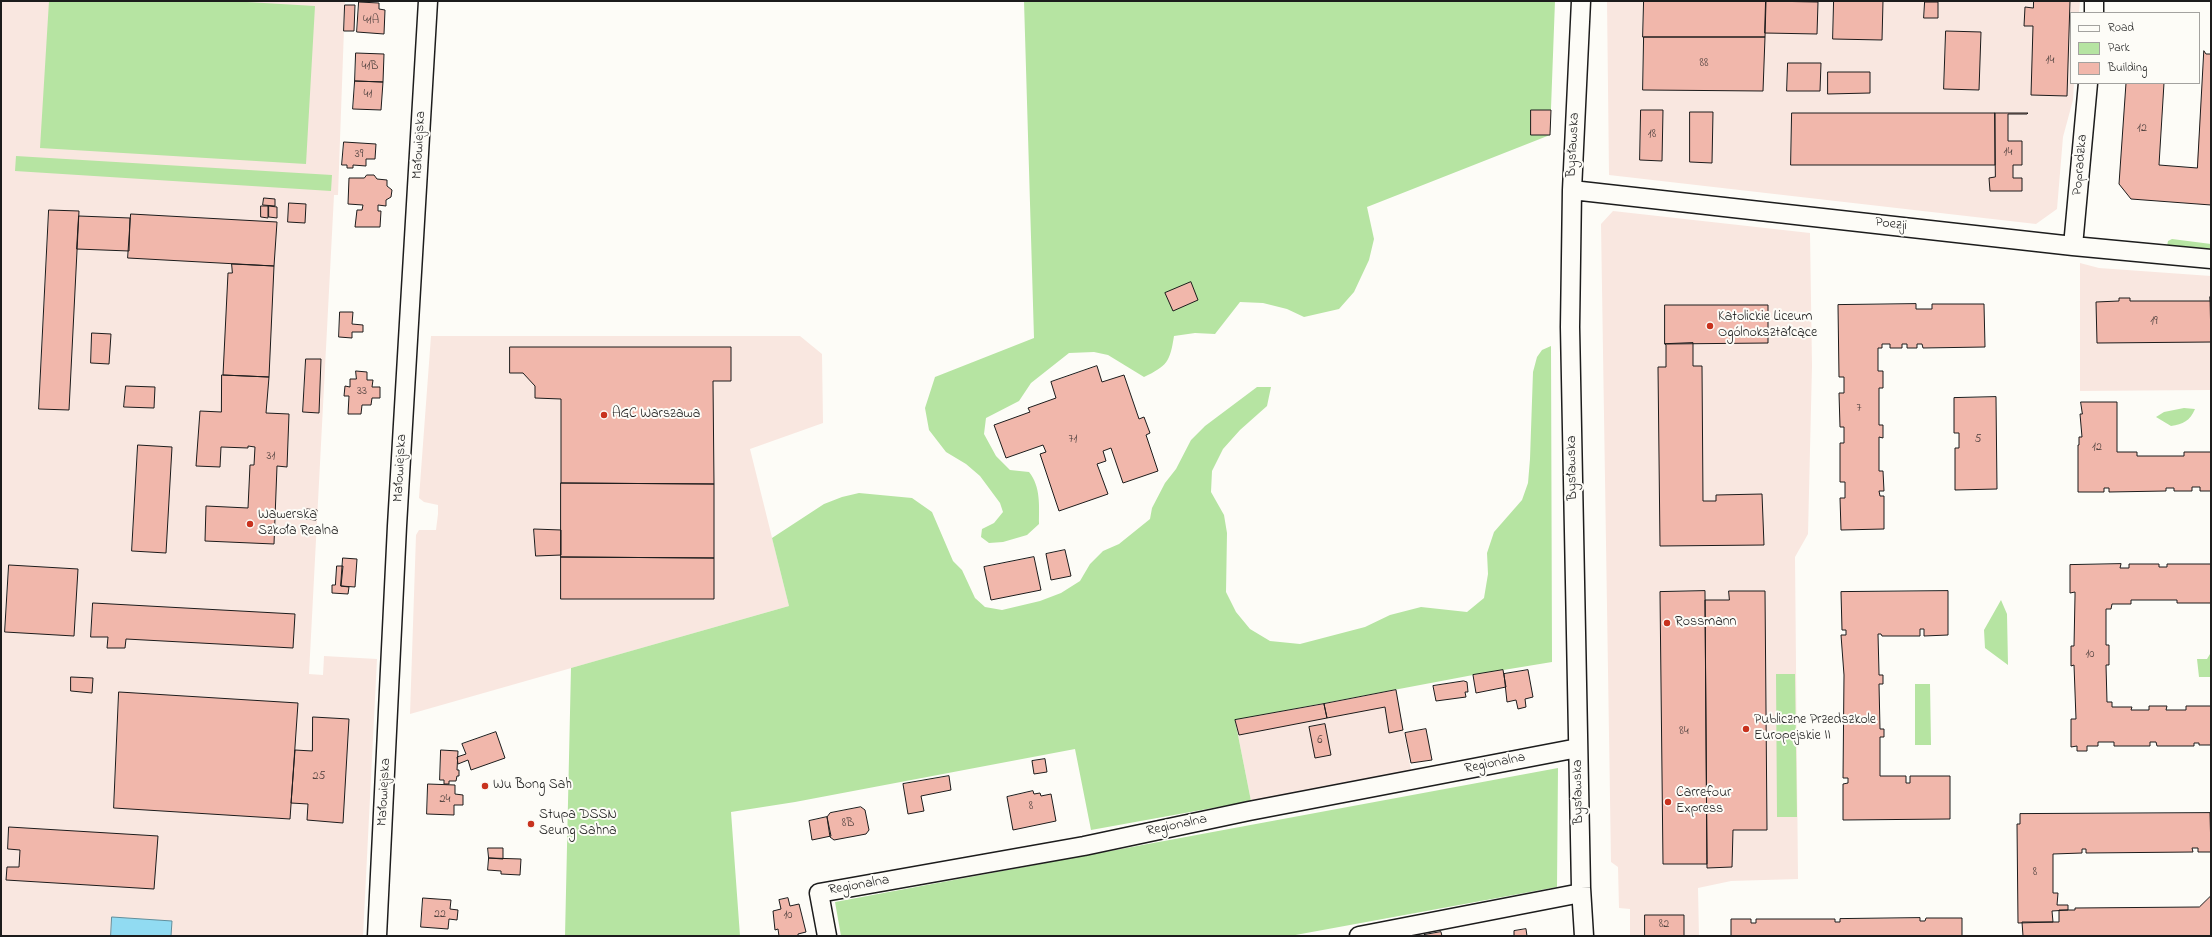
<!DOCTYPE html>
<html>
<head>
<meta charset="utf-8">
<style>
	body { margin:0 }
	#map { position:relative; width:2212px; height:937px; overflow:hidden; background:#fdfcf7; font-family:"Indie Flower",sans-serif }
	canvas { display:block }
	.frame { position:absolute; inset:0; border:2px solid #1c1c1c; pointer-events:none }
	.legend { position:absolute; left:2070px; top:12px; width:130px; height:72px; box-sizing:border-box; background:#fdfcf7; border:1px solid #a3a29f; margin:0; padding:5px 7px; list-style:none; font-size:12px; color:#1c1c1c }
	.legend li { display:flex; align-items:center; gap:8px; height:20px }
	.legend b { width:20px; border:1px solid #a3a29f }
</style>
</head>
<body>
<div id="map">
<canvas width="2212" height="937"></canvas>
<div class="frame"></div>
<ul class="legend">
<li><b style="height:5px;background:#fdfcf7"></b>Road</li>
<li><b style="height:11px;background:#b6e4a2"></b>Park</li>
<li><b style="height:11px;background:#f1b7ab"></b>Building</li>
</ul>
</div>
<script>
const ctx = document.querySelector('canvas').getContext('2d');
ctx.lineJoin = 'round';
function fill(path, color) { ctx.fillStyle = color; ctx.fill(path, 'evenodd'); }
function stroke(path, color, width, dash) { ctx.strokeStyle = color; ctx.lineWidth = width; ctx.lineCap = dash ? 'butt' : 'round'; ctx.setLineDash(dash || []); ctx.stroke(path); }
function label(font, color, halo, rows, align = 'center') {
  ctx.font = font + ' "Indie Flower",sans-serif'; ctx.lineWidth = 4; ctx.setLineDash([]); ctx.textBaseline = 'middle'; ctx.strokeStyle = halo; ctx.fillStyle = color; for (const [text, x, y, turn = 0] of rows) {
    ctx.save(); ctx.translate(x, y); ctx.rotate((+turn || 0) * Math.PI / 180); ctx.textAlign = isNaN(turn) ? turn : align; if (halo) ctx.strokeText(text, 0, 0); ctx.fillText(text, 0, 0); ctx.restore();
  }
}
fill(new Path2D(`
	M1 1H345L338 195H334L309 674 323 675 324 656 377 659 363 936H1Z
	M1607 1H2080L2079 13H2071V83H2074L2073 100 2063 137 2057 209 2036 224 1609 175Z
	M1613 211 1810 233 1812 366 1808 534 1795 557 1798 879 1731 881 1698 888 1699 936H1630V909L1619 908 1618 867 1611 862 1601 224Z
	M2080 263 2099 268 2211 276V390L2080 391Z
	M431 336H800L822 354 823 423 750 449 789 606 410 714 416 535 419 530H436L438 514V505L424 502 419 498Z
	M1396 690 1411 770 1251 801 1235 720Z`), '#f9e7e0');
fill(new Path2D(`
	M49 1H230L315 6 306 164 40 148Z
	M1024 1H1555L1550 135 1367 207 1374 239 1369 260 1354 292 1339 309 1304 317 1287 309 1263 303 1240 302 1215 334 1195 333 1174 336C1170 362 1167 366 1144 377L1108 355 1094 352 1069 353 1031 383 1019 401 986 418 984 434 996 456 1010 470 1029 472C1041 487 1039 506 1039 524L1027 535 1003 542 989 543 981 537 982 529 994 523 1003 512 1000 503 980 476 966 464 946 452 929 430 925 408 935 377 1034 338Z
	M16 156 332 175 331 191 15 171Z
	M2172 239 2211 244V251L2167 246 2168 241Z
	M1551 346 1552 662 1473 675 1235 720 1251 801 1091 830 1075 749 795 802 731 812 740 936H565L571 668 789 606 772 538 824 504 842 497 859 493 912 498 932 512 953 561 962 570 975 598 985 607 1002 610 1040 601 1061 593 1080 581 1090 564 1103 551 1119 544 1150 519 1152 508 1165 483 1176 469 1191 440 1205 426 1257 387H1271L1267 406 1240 430 1223 449 1212 471 1211 492 1224 515 1227 533 1226 592 1236 612 1250 629 1270 641 1300 644 1365 627 1390 615 1421 607 1467 612 1484 598 1488 574 1487 553 1494 532 1522 500 1528 483 1530 459 1533 372 1537 357 1542 350Z
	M2184 408 2195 409C2190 421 2183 424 2171 426L2156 417 2164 412Z
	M2001 600 2007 614 2008 665 1985 648 1984 630Z
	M2210 654 2211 677H2199L2197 659H2207Z
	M1776 674H1795L1797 817H1777Z
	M1915 684H1930L1931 745H1915Z
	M1558 768 1557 887 1290 936H841L835 902Z`), '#b6e4a2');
const water = new Path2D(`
	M112 917 172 921 171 936H111Z`);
fill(water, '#91dbf2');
stroke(water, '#628f9c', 1);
const building = new Path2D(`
	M1644 1H1766L1765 37H1643Z
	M1766 1 1818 2 1817 34 1765 33Z
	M1834 1H1883L1882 40 1833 39Z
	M2034 1H2070L2067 96 2031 95 2033 26H2024L2025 7 2033 8Z
	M359 2 379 3V9L385 10 384 34 357 32Z
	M1925 2H1938V18H1924Z
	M345 5H355L354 31H344Z
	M1946 31 1981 32 1979 90 1944 89Z
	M1644 37H1765L1763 91 1643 90Z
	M2204 51 2206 54H2211V205L2131 199 2119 184 2126 83H2164L2159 165 2197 168Z
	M356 53 384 54 383 82 355 81Z
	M1788 63H1821L1820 91H1787Z
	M1828 72H1870V93L1828 94Z
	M355 81 383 82 381 110 353 109Z
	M1531 110H1551L1550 135H1531Z
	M1641 110H1663L1662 161 1640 160Z
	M1690 112H1713L1712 163 1690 162Z
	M1792 113H1995V165H1791Z
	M1995 113H2028L2027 114H2008V141H2022V165H2013V178H2022V191H1990L1989 178 1995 177Z
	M344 142 376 144 375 159H366V166L353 165V168H347V165H342Z
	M367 175H374L377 179 387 180V186L392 190 391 197 386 200V206L378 205V211H381L380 227H355L357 210H362L363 205 348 204 349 178H364Z
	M264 198 275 199V206L263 205Z
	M289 203 306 204 305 223 288 222Z
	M261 206H268V218L261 217Z
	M269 206 277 207V218L269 217Z
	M49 210 79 211 69 410 39 409Z
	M131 214 277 222 274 266 128 258Z
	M79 216 130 218 129 251 77 249Z
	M232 264 274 266 269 377 223 375 228 273H232Z
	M1191 282 1198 300 1173 311 1165 293Z
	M2210 297 2211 342 2097 343 2096 302 2119 301V298H2130V301H2210Z
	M1916 304V309H1932V304H1984L1985 347 1923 348 1922 344H1917V348H1907V344H1902V348H1890V344H1882V348H1878V371H1883V388H1879V425H1883V438L1879 437V471H1883L1884 491H1879L1880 496H1884V529L1841 530 1840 498H1845V482H1840V443H1844V427H1840L1839 393H1844V377H1839L1838 305Z
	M1665 305H1768V343L1665 344Z
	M340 312H353L352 324 363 325V332H352V338L339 337Z
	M92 333 111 334 109 364 91 363Z
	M1693 343V366H1702L1703 501H1716V495L1762 494 1764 545 1660 546 1658 367H1666V345L1665 344Z
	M510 347H731V381H713L714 484 561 483V399L535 398V386L523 373H510Z
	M306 359H321L319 413 303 412Z
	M1097 366 1102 382 1124 375 1139 419 1144 417 1150 433 1146 435 1158 471 1123 483 1111 448 1103 451 1106 461 1097 464 1108 494 1059 511 1040 454 1046 452 1043 445 1006 458 994 425 1030 412 1028 408 1056 398 1051 382Z
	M356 371 367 372V380H373L372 387H380V398H372L371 405H362L361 414H348L349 396H344L345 386 350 387V379H356Z
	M222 375 269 377 266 413 289 414 287 467 277 466 274 544 205 541 206 506 248 508 250 465H254L255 447 248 446V448L221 447 220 467 196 466 200 411 221 412Z
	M126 386 155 387 154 408 124 407Z
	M1996 397 1997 489 1955 490V448H1959V433H1954V398Z
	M2081 402H2117V452H2137V456H2184V452H2211V491H2200V487H2192V491H2174V488H2166V491L2109 492V488H2104V492H2078V445H2079V437H2082L2080 414H2082Z
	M138 445 172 447 166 553 132 551Z
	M561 483 714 484V558L561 557Z
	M307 509 317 510 316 520 306 519Z
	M534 529 561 530V555L536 556Z
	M1065 550 1071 576 1051 580 1046 554Z
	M561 557 714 558V599H561Z
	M1034 557 1041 590 991 600 984 567Z
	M343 558 357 559 355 587 341 586Z
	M2121 564 2120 568H2129V564H2159V567H2167V564H2211V603H2177V600H2131V604H2112L2111 609H2106V645H2109V665H2106L2107 702H2112V707H2132L2131 710H2149V706H2167L2166 710H2186V706H2211V745H2199V743H2194V746H2157L2156 742H2150V746H2114V742H2098V746H2087V751H2077V746L2071 747V719H2076L2074 665 2071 666V646H2074L2075 596V592L2070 593V565Z
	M9 565 78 569 74 636 5 632Z
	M337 566H343L341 586 349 587 348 594 332 593V585H335Z
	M1705 591 1707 864H1663L1660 592Z
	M1729 591H1765L1767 830H1733L1732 867 1707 868 1705 600H1729Z
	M1948 591V635L1924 636V629H1920V636H1882L1881 634H1878L1879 673V675H1883V684H1879L1880 729H1884V737H1880V776H1906V783H1910V776H1950V819L1843 820V784L1848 783V778H1843L1844 675 1841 635H1846V630H1842L1841 592Z
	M93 603 295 614 293 648 126 639 125 648H107L108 637H91Z
	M1503 670 1506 687 1476 693 1473 675Z
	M1528 670 1533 697 1525 699 1526 707 1518 709 1516 700 1507 702 1504 674Z
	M71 677 93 678 92 693 71 691Z
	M1464 681 1467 682 1468 692H1465L1466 697 1436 701 1433 686Z
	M1396 690 1403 730 1389 733 1385 707 1327 718 1324 704Z
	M119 692 298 703 290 819 114 808Z
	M1324 704 1327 718 1239 735 1235 720Z
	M313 717 349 719 343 823 307 820 308 804 291 803 295 750 312 751Z
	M1325 724 1331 755 1315 758 1309 727Z
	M1426 729 1432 760 1411 763 1405 733Z
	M496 732 505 758 471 770 468 760 458 764 457 757 466 754 462 744Z
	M441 750 458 751 457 770H459V776H457L456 781H449V784H444V780H440Z
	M1045 759 1047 772 1034 774 1032 761Z
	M949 776 951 790 921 796 924 811 908 814 903 784Z
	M428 784 455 785V794L463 795V805H454V815L427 814Z
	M1033 791 1034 794 1040 793 1041 796 1051 794 1056 821 1013 830 1007 797Z
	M861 807 865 810 869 830 866 834 834 840 830 837 827 817 830 813Z
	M2210 813 2211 852H2198V848H2192L2193 852 2086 853V849H2082V853L2053 854V893H2058L2057 905H2068V910L2052 911 2053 922 2018 923 2017 824H2020V814Z
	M827 817 831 836 812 840 809 821Z
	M9 827 158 836 154 889 6 880 7 867H19L20 850 8 849Z
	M488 848H503V859L489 858Z
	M489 858 521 859 520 875 501 874V871L488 870Z
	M2211 896V936H2023L2022 922H2059V910H2075V908L2199 907Z
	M423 898 451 900 450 909 458 910 457 920 449 919 448 929 421 927Z
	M788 898 790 906 799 904 806 932 798 934V936H779L778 929 775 930 773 911 781 909 779 900Z
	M1645 915H1684V936H1645Z
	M1920 918V921H1925L1926 918H1962V936H1731V919H1751V923H1756V919H1835V922H1840V919Z
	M1526 929 1527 936H1514V931Z
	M1441 932 1442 936H1424V935Z`);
fill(building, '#f1b7ab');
stroke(building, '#1c1c1c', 1);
const minor = new Path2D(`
	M1581 1 1572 190 1570 327 1581 888 1584 936
	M2094 13V1
	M1572 190 2073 246 2211 259
	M2073 246 2088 83
	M377 936 397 526 428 1
	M827 936 819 893 1084 846 1249 811 1578 748
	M1359 936 1581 893`);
stroke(minor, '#1c1c1c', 21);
stroke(minor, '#fdfcf7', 18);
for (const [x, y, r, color] of [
	[1710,326,4,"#c8321e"],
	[604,415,4,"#c8321e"],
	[250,524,4,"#c8321e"],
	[1667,623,4,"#c8321e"],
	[1746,729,4,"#c8321e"],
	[485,786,4,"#c8321e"],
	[1668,802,4,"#c8321e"],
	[531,824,4,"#c8321e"]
]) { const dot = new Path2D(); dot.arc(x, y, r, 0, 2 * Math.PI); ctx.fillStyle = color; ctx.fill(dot); stroke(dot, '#fdfcf7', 1.5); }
label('12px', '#514340', null, [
	["41A",371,21],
	["14",2050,61],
	["88",1704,64],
	["41B",370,67],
	["41",368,95],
	["12",2142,129],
	["18",1652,135],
	["14",2008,153],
	["39",359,155],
	["19",2154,322],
	["33",362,392],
	["7",1859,409],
	["71",1073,440],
	["5",1978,440],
	["12",2097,448],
	["31",271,457],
	["10",2090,655],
	["84",1684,732],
	["6",1320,741],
	["25",319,777],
	["24",445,800],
	["8",1031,807],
	["8B",848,824],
	["8",2035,873],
	["22",440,915],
	["10",788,916],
	["82",1664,925]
]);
label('14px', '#1c1c1c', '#fdfcf7', [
	["Małowiejska",420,145,-87],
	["Bysławska",1574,145,-87],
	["Popradzka",2081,165,-85],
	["Poezji",1891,225,7],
	["Małowiejska",401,468,-87],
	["Bysławska",1573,468,-91],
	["Regionalna",1495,764,-11],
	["Małowiejska",385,792,-87],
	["Bysławska",1579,792,-91],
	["Regionalna",1177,826,-12],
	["Regionalna",859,886,-10]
]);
label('14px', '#1c1c1c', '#fdfcf7', [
	["Katolickie Liceum",1718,318],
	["Ogólnokształcące",1718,334],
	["AGC Warszawa",612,415],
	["Wawerska",258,516],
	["Szkoła Realna",258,532],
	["Rossmann",1675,623],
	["Publiczne Przedszkole",1754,721],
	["Europejskie II",1754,737],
	["Wu Bong Sah",493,786],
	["Carrefour",1676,794],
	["Express",1676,810],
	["Stupa DSSN",539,816],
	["Seung Sahna",539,832]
], 'left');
</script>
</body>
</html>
